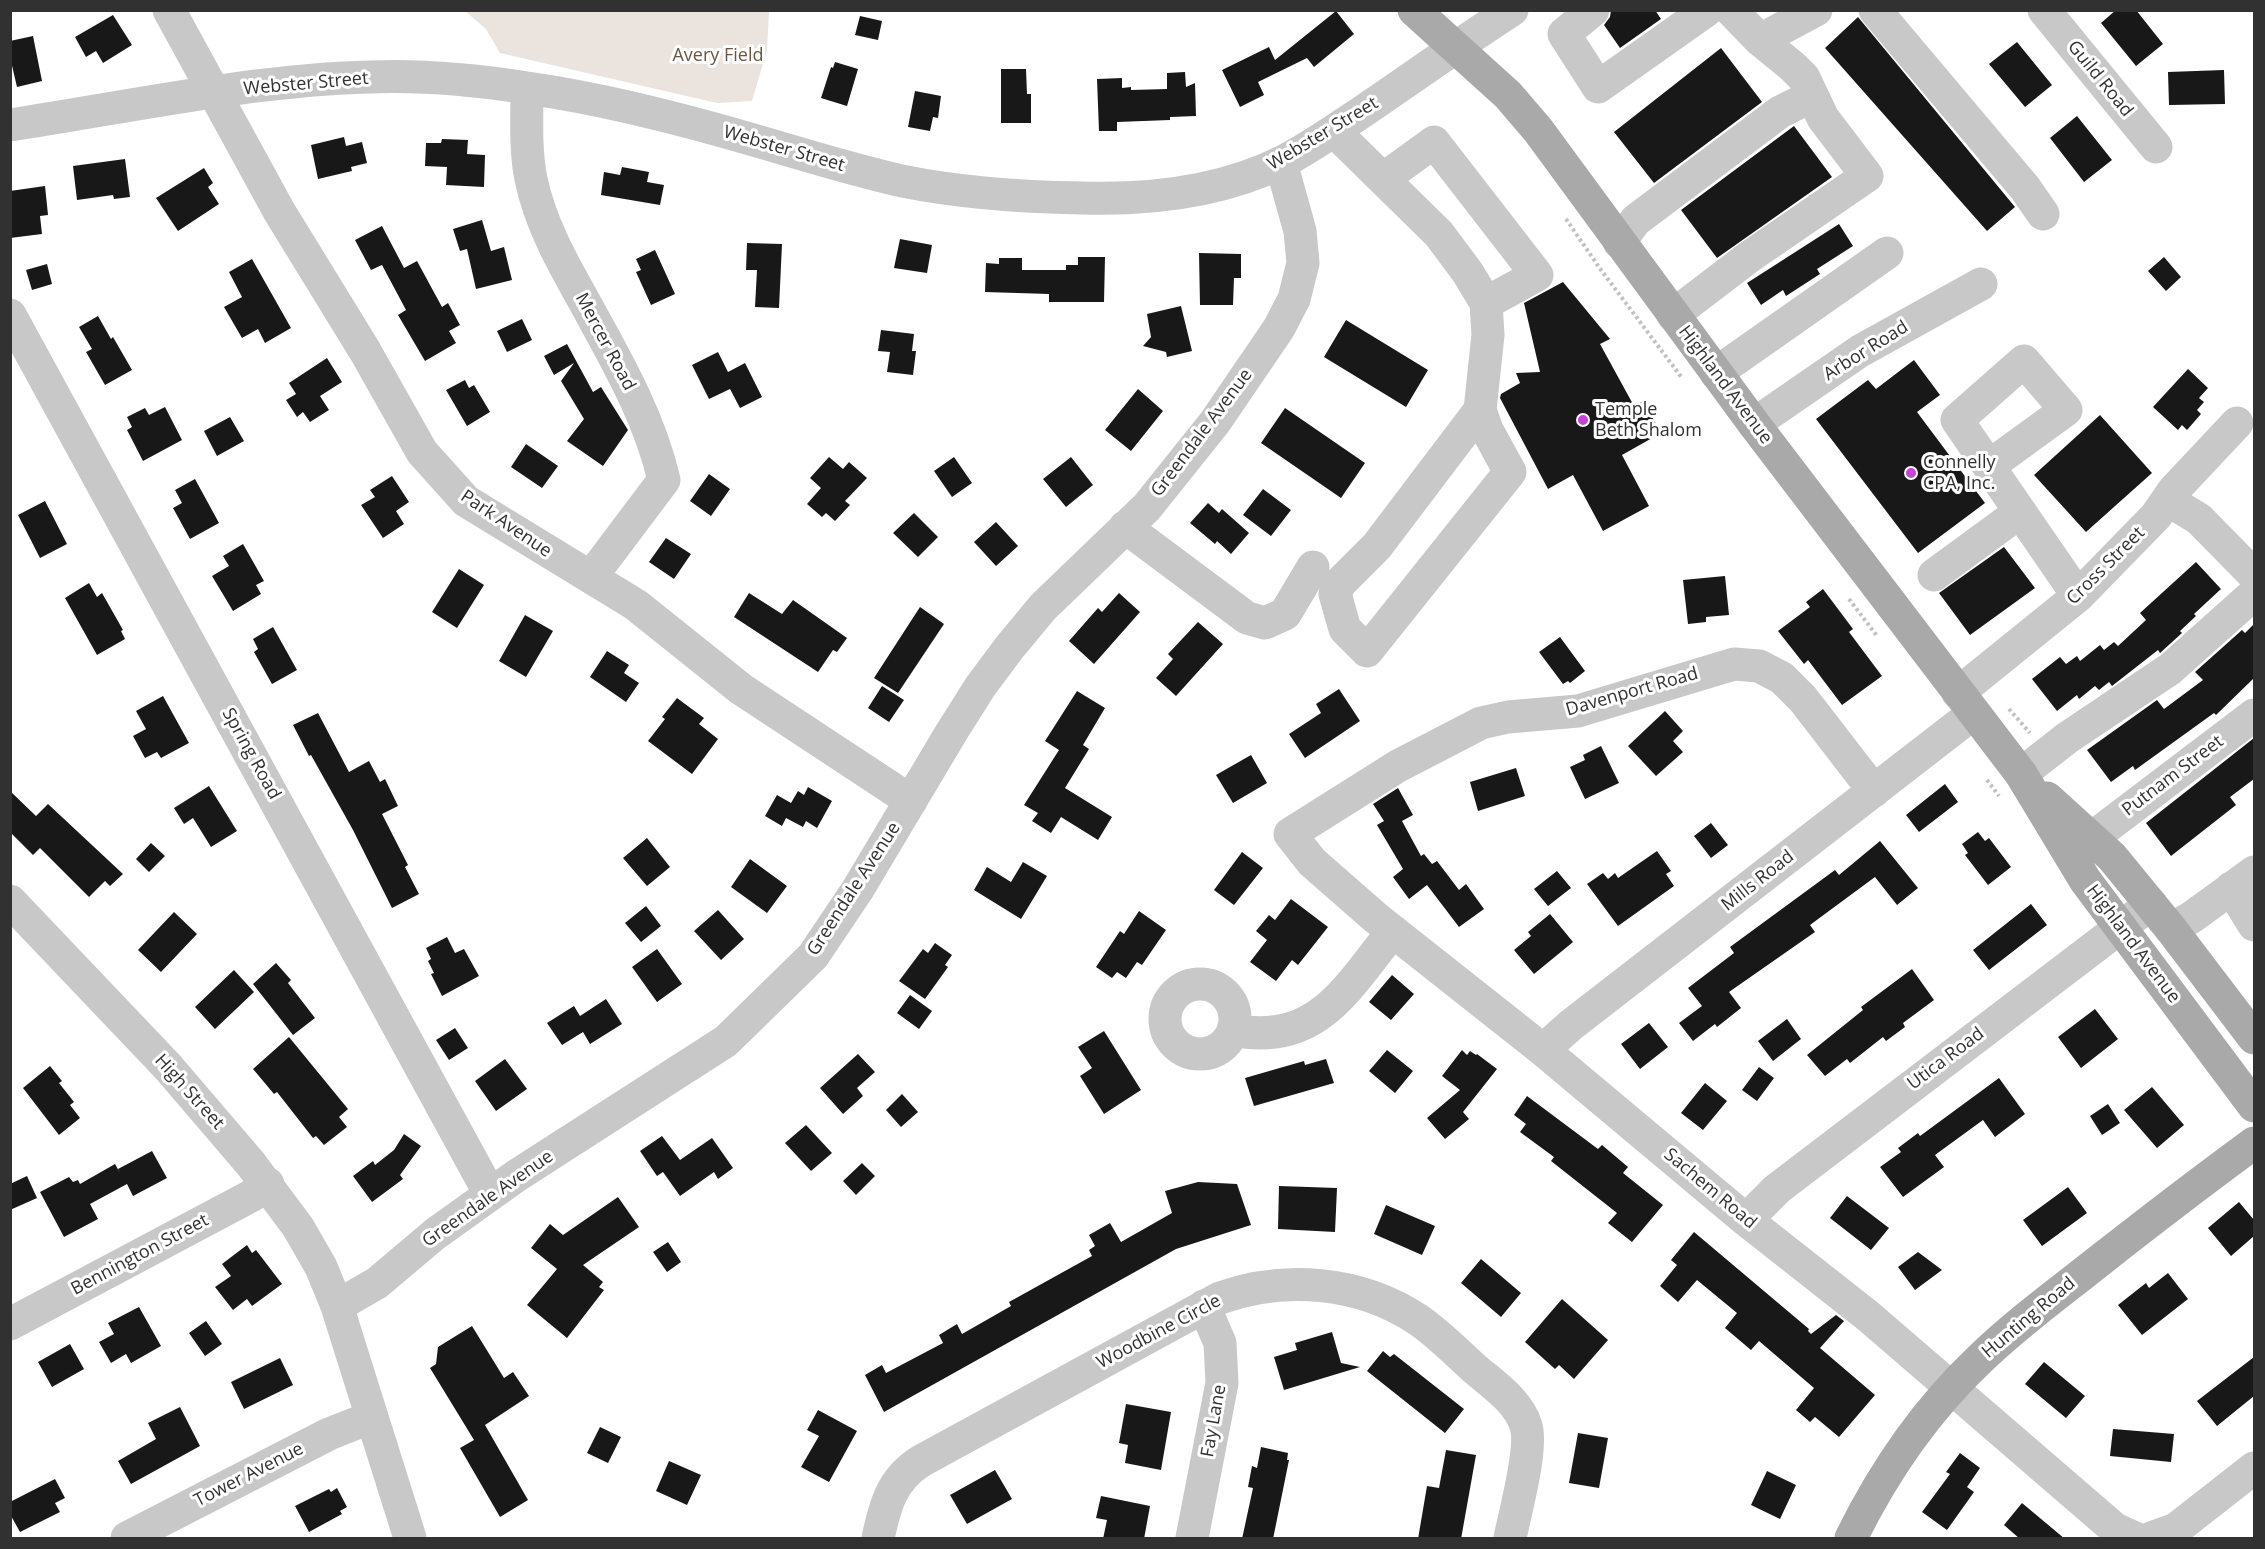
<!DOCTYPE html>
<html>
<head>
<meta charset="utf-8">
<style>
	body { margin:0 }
	#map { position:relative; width:2265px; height:1549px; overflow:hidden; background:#fff; font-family:"Open Sans",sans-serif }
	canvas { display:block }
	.frame { position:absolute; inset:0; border:12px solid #313131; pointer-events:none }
</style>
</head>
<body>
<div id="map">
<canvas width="2265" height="1549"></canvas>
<div class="frame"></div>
</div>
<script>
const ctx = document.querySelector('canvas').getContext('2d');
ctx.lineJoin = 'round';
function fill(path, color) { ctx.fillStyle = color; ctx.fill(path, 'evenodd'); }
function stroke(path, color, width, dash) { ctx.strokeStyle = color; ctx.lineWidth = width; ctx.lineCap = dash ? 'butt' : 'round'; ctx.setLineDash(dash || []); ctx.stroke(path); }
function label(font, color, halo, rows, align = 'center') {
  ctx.font = font + ' "Open Sans",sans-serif'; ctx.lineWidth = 6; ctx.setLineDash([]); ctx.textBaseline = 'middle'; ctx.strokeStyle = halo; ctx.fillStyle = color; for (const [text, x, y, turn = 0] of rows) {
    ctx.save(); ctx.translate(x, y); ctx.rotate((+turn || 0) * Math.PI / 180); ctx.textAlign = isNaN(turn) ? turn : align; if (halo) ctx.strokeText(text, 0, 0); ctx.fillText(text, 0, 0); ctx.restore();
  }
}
fill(new Path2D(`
	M769 11 767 50 752 101 717 103 500 53 486 29 465 11Z`), '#eae3de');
fill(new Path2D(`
	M1611 10H1655L1661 19 1620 48 1604 25 1610 17Z
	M2116 10H2136L2163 44 2136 66 2101 23Z
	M1336 11 1354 34 1314 67 1307 58 1258 82 1264 95 1240 107 1222 70 1269 47 1275 60Z
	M113 15 132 45 103 63 96 51 86 57 75 37Z
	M860 16 882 21 878 40 855 35Z
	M1858 17 2015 207 1987 231 1825 48Z
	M33 36 42 81 17 87 10 57V41Z
	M2017 42 2052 85 2025 107 1989 64Z
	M1721 48 1762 102 1654 183 1614 132Z
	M835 62 858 69 847 106 821 98 831 67 833 68Z
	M1001 69H1026L1027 94H1031V123H1001Z
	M2224 70 2225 104 2169 105 2168 72Z
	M1185 72 1186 87 1195 83 1196 116 1170 117V120L1117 122V131H1099L1097 79 1122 78V88L1131 87V90L1167 89V73Z
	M915 91 941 96 938 118 933 117 930 131 908 127Z
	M2077 116 2112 160 2084 182 2050 138Z
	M1794 126 1832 177 1717 258 1681 210Z
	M344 137 346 146 362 142 367 163 351 167 352 171 318 179 311 145Z
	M442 139 468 140 467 154 485 155 484 187 446 185 447 167 425 166 426 143H441Z
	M125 159 130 197 114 199 113 195 77 200 73 166Z
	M622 167 649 172 647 182 664 185 660 205 601 195 604 172 620 175Z
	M204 168 213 183 208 187 219 204 178 231 156 198Z
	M45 186 48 215 40 216 42 234 10 238V191Z
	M482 220 491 251 504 247 512 280 476 289 467 249 460 251 453 229Z
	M1839 224 1853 246 1817 269 1820 274 1786 296 1783 290 1761 305 1747 283Z
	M382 226 404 268 417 261 442 307 448 303 460 325 449 331 456 343 425 361 398 315 406 310 382 265 371 270 355 240Z
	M900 239 932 245 927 273 894 268Z
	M747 243 782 244 779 308 755 307 757 270H746Z
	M655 250 675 294 651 305 636 272 641 270 636 259Z
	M1199 253 1241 254V278H1234L1233 305H1200Z
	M1078 257H1105L1104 302H1049V294L985 292 986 263 999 264V258H1022V270H1066V265H1078Z
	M2164 257 2181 277 2166 291 2148 271Z
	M252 259 291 328 265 343 258 329 242 338 224 307 242 297 229 272Z
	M47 264 52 284 32 290 26 270Z
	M1563 282 1610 339 1600 344 1634 406 1643 401 1661 433 1622 455 1649 506 1603 531 1573 475 1548 489 1500 398 1501 394 1520 383 1516 373 1540 372 1524 303Z
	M1181 306 1192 351 1167 357 1166 352 1143 346 1151 337 1147 314Z
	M98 316 111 339 113 337 132 370 105 385 86 352 92 349 79 327Z
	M522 319 532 340 507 352 497 331Z
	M1346 320 1428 370 1406 407 1324 357Z
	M881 330 914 334 912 351H916L913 375 887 372 890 352 878 351Z
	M567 344 593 392 601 387 628 430 603 466 567 441 584 419 561 381 574 363 554 375 544 356Z
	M718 352 728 372 745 363 762 397 740 408 730 389 709 399 692 365Z
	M327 358 342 382 320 396 329 410 310 422 303 412 297 417 286 400 296 394 289 383Z
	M1914 360 1940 395 1917 412 1985 503 1918 553 1816 419 1868 380 1876 389Z
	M2188 369 2208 388 2199 398 2204 402 2197 410 2201 414 2187 430 2182 425 2178 430 2153 407Z
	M465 380 469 388 474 385 490 412 467 426 446 390Z
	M1138 389 1163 411 1131 451 1105 430Z
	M165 407 182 440 143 461 127 430 132 427 127 417 145 408 149 415Z
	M1285 408 1365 463 1341 498 1261 443Z
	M2100 415 2152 473 2086 532 2034 475Z
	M230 417 244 441 217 456 204 431Z
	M526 444 558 466 542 488 511 467Z
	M829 457 843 469 849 462 867 478 845 501 850 505 835 521 826 513 822 517 807 504 821 488 810 478Z
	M954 457 972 483 952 497 934 471Z
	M1071 457 1093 485 1066 507 1043 479Z
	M709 474 730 489 711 516 690 501Z
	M392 476 409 502 396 511 404 524 383 538 361 505 375 497 370 490Z
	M195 479 219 523 190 539 173 508 182 503 175 490Z
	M1263 489 1291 510 1271 536 1243 515Z
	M45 501 67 544 40 558 18 515Z
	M1208 503 1219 513 1222 509 1249 533 1231 554 1217 541 1215 544 1190 523Z
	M914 513 938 537 918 557 893 533Z
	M996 522 1018 546 996 566 974 542Z
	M666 538 691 554 674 579 649 562Z
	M243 544 264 581 256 585 261 594 233 611 212 576 229 566 223 556Z
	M2004 547 2035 588 1970 635 1939 593Z
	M2196 562 2221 589 2194 614 2196 616 2180 631 2182 633 2160 653 2158 650 2112 686 2109 682 2099 690 2095 686 2079 699 2077 695 2057 711 2032 679 2060 657 2066 664 2077 656 2080 661 2100 645 2104 650 2114 642 2118 646 2146 620 2140 613Z
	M459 569 484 585 457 628 432 612Z
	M1725 576 1729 615 1706 617V622L1688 624 1683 580Z
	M89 583 97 597 102 593 123 630 121 631 125 639 97 655 65 598Z
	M1823 589 1853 629 1849 632 1882 676 1842 705 1808 660 1804 664 1778 631 1810 607 1806 602Z
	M749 593 782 614 793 600 847 638 837 652 833 650 818 672 734 617Z
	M1119 593 1140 612 1094 664 1069 641 1098 608 1102 612Z
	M920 607 944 624 898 693 874 678Z
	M525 615 553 631 526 677 499 661Z
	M1198 622 1223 644 1176 696 1156 678 1173 659 1168 654Z
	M2254 624V678L2216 715 2214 713 2135 770 2133 766 2111 782 2087 750 2157 700 2164 709 2203 680 2195 672 2242 630 2245 633Z
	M273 627 297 670 272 684 254 652 258 649 253 639Z
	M1560 637 1585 671 1570 683 1568 681 1563 684 1539 652Z
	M607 651 629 665 624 673 639 683 626 702 590 677Z
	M882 686 904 700 889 722 868 708Z
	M1339 689 1360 721 1305 758 1289 734 1321 713 1316 704Z
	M1077 691 1105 708 1083 745 1089 749 1065 788 1112 817 1098 840 1061 817 1051 833 1032 821 1038 813 1024 805 1059 750 1045 741Z
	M163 696 189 743 161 758 157 752 145 758 133 736 146 729 136 711Z
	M677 698 704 718 699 724 718 739 692 774 648 741 665 719 662 717Z
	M1665 711 1683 731 1673 741 1683 752 1656 776 1628 746Z
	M318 713 349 772 369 761 380 782 385 779 398 806 382 814 408 865 405 867 419 894 392 908 353 830 311 755 309 756 293 725Z
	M2254 738V779L2230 797 2236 805 2171 856 2146 823Z
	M1601 746 1619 783 1585 799 1570 767 1585 760 1583 755Z
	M1251 755 1267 783 1233 803 1216 775Z
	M1516 768 1525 796 1478 811 1470 782Z
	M1945 784 1958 802 1919 832 1906 815Z
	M209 786 237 831 211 847 193 818 184 824 174 808Z
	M808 787 832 801 817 828 806 821 803 827 786 818 782 826 765 816 777 795 791 803 798 791 804 795Z
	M1398 788 1413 815 1402 821 1421 856 1424 854 1432 864 1437 861 1459 890 1466 884 1484 909 1459 927 1427 885 1409 899 1393 877 1403 869 1377 825 1384 821 1373 804Z
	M10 791 36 816 48 804 123 874 110 886 105 881 89 897 40 848 33 855 10 832Z
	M1711 823 1728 845 1711 858 1694 836Z
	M1978 832 1985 841 1989 838 2011 867 1988 885 1965 855 1968 853 1962 844Z
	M647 838 670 867 647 886 623 858Z
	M1880 841 1918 888 1897 905 1875 877 1810 925 1815 932 1729 992 1741 1008 1717 1027 1715 1024 1693 1041 1679 1023 1702 1006 1688 988 1734 953 1730 947 1835 870 1839 875Z
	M151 843 165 856 149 872 136 859Z
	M1657 851 1671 871 1666 874 1674 886 1618 926 1587 884 1603 873 1608 879 1615 873 1618 878Z
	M1242 852 1263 868 1234 905 1214 890Z
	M750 859 787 886 767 913 731 887Z
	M1023 862 1047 876 1021 919 974 890 987 867 1011 882Z
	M1557 871 1571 888 1548 906 1534 889Z
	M1291 899 1328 927 1298 965 1292 960 1276 981 1250 962 1267 940 1256 931 1269 915 1275 920Z
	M2031 904 2047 925 1989 970 1973 950Z
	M646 906 661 926 641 942 625 923Z
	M718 910 744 939 721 960 694 931Z
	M1139 911 1166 930 1142 965 1137 962 1126 978 1117 972 1112 978 1096 967 1120 931 1124 934Z
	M174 912 197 934 161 972 138 950Z
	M1550 914 1573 942 1534 974 1514 950 1531 936 1528 932Z
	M447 937 455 953 464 949 479 976 442 996 431 974 434 973 428 961 431 959 426 948Z
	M935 943 952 955 945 965 948 967 925 999 899 981 923 949 928 953Z
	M657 949 682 984 657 1002 632 967Z
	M276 963 291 980 288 983 315 1018 293 1035 253 984Z
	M1912 969 1934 1000 1903 1023 1905 1027 1886 1041 1883 1037 1850 1063 1847 1059 1825 1076 1807 1055 1863 1010 1861 1007Z
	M234 970 254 992 215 1029 195 1007Z
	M1392 975 1414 994 1391 1020 1369 1002Z
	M910 995 932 1011 919 1029 897 1013Z
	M606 999 622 1024 590 1044 583 1032 562 1045 547 1023 574 1006 580 1016Z
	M2095 1009 2118 1039 2081 1068 2058 1037Z
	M1787 1019 1801 1039 1773 1061 1758 1041Z
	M1649 1023 1668 1047 1640 1069 1621 1044Z
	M455 1028 468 1048 449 1060 436 1040Z
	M1104 1031 1141 1090 1104 1114 1080 1076 1092 1068 1078 1047Z
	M289 1037 348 1109 339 1117 347 1127 324 1145 316 1136 313 1138 277 1092 274 1094 253 1069Z
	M1387 1050 1413 1071 1395 1093 1369 1071Z
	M1462 1050 1467 1055 1470 1051 1476 1055 1477 1054 1497 1069 1463 1112 1469 1119 1445 1139 1427 1118 1460 1090 1442 1076Z
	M858 1054 875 1072 857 1088 863 1096 843 1114 820 1088Z
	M505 1059 527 1089 496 1111 475 1081Z
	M1326 1059 1334 1083 1254 1106 1245 1078 1304 1061 1305 1065Z
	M50 1066 62 1081 59 1083 74 1102 70 1105 80 1118 59 1135 23 1088Z
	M1759 1067 1774 1078 1757 1101 1742 1090Z
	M1999 1078 2025 1114 1995 1137 1983 1120 1935 1155 1944 1167 1903 1197 1880 1167 1901 1152 1898 1148 1918 1133 1920 1136Z
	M1705 1083 1727 1101 1703 1130 1681 1113Z
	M2152 1087 2184 1125 2157 1148 2124 1110Z
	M902 1094 918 1112 901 1127 886 1110Z
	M1527 1096 1598 1149 1602 1145 1628 1167 1623 1173 1663 1205 1632 1242 1608 1223 1617 1213 1551 1161 1554 1157 1520 1132 1526 1124 1514 1115Z
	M2108 1104 2120 1123 2102 1135 2090 1116Z
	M806 1125 832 1153 811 1171 785 1143Z
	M404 1134 421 1146 400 1175 403 1179 372 1202 353 1176 373 1161 375 1165 394 1150Z
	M662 1136 680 1160 712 1138 733 1168 718 1179 714 1172 680 1196 663 1172 657 1176 640 1151Z
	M152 1151 167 1178 133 1196 127 1184 90 1204 98 1219 64 1237 40 1192 69 1177 73 1182 78 1180 80 1184 115 1164 120 1173 118 1169Z
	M862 1163 875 1176 856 1195 843 1181Z
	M27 1176 37 1198 10 1210V1184Z
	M1198 1182 1237 1184 1251 1225 1176 1249 884 1412 865 1375 882 1365 886 1373 943 1343 939 1335 957 1324 962 1334 1011 1306 1009 1302 1092 1256 1089 1250 1095 1246 1089 1235 1110 1223 1121 1242 1172 1213 1165 1191Z
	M1279 1186 1337 1188 1335 1232 1278 1229Z
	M2068 1187 2087 1213 2042 1246 2023 1220Z
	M1847 1196 1889 1228 1871 1250 1830 1218Z
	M618 1197 639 1227 583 1265 603 1282 599 1287 604 1290 567 1338 527 1305 557 1269 531 1248 550 1224 563 1235Z
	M2239 1202 2254 1220V1236L2231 1256 2208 1228Z
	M1386 1205 1435 1226 1422 1255 1374 1234Z
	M1694 1232 1809 1329 1808 1331 1811 1334 1836 1315 1844 1321 1820 1348 1875 1395 1839 1437 1815 1417 1810 1422 1796 1410 1814 1388 1759 1341 1751 1350 1725 1328 1737 1313 1697 1280 1678 1302 1660 1286 1677 1265 1671 1260Z
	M668 1242 681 1262 667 1272 653 1252Z
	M247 1245 252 1253 256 1250 282 1284 252 1306 247 1299 233 1310 215 1287 231 1276 222 1264Z
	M1918 1252 1942 1270 1915 1290 1898 1267Z
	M1481 1259 1521 1293 1501 1317 1461 1283Z
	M2168 1273 2188 1299 2142 1335 2118 1305 2146 1283 2149 1288Z
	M1562 1299 1608 1340 1574 1379 1559 1365 1555 1369 1525 1342Z
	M139 1307 161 1346 131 1363 126 1354 111 1363 99 1342 114 1334 108 1323Z
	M206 1321 222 1344 205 1356 189 1333Z
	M472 1326 504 1378 513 1372 529 1396 485 1425 528 1500 500 1517 460 1448 474 1440 430 1368 436 1364 438 1347Z
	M1332 1332 1341 1363 1360 1367 1284 1390 1274 1357 1297 1350 1295 1343Z
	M70 1344 84 1369 52 1387 38 1362Z
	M1383 1351 1390 1357 1394 1354 1464 1409 1445 1433 1367 1371Z
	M2254 1357V1396L2217 1426 2197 1401Z
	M280 1358 293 1385 244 1409 231 1382Z
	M2044 1362 2085 1396 2066 1418 2025 1384Z
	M1126 1404 1171 1412 1161 1470 1125 1463 1128 1445 1119 1443Z
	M180 1407 200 1446 131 1484 118 1461 156 1439 148 1423Z
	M818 1410 857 1431 829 1482 801 1467 819 1436 807 1430Z
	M600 1427 621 1437 608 1463 587 1453Z
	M2113 1429 2174 1434 2171 1462 2110 1456Z
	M1578 1433 1608 1438 1599 1488 1569 1483Z
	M1261 1447 1288 1453 1287 1460H1289L1273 1539H1242L1253 1488 1248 1487 1252 1466 1257 1468Z
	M1446 1450 1476 1455 1461 1539H1418L1427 1486 1439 1488Z
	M1960 1453 1980 1468 1967 1487 1974 1492 1947 1530 1922 1512 1950 1474 1946 1472Z
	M669 1461 701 1475 687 1505 656 1491Z
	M995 1470 1012 1499 967 1524 950 1495Z
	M1767 1471 1796 1485 1780 1519 1751 1505Z
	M55 1479 65 1498 55 1503 60 1512 20 1532 10 1514V1502Z
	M337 1488 347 1507 340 1511 342 1514 309 1532 295 1506 329 1489 331 1492Z
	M1101 1496 1150 1506 1144 1539H1103L1107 1520 1096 1518Z
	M2022 1503 2065 1539H2020L2004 1525Z`), '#181818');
stroke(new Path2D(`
	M1566 219 1601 270 1682 378
	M1849 599 1877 636
	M2009 709 2030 733
	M1987 780 1999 796`), '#c1c1c1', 4, [3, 3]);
stroke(new Path2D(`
	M169 10 279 211 365 351 422 452 466 501 636 605 741 689 911 801
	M1593 10 1564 34 1598 87 1707 10
	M1731 10 1760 40
	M1875 10 2025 188 2043 214
	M2044 10 2156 147
	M527 88C527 117 525 150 531 179 540 223 562 262 584 301 615 358 649 415 664 480L591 577
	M10 125C128 107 251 80 370 77 421 75 476 80 527 88 605 99 682 119 757 141 805 155 853 170 902 181 961 193 1021 197 1082 198 1148 200 1221 192 1282 162 1310 148 1336 129 1362 112 1412 78 1461 43 1512 10
	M1334 131 1439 234 1468 273 1486 303 1488 335 1480 410 1487 430 1510 472 1367 651 1345 629 1335 594 1340 583 1377 546 1480 410
	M1383 179 1434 142 1537 275 1486 303
	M1619 242 1636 220 1780 112 1812 96
	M10 315 490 1194
	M1673 315 1749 257 1867 176 1823 118 1804 78 1792 66 1760 40 1816 10
	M1716 373 1887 253
	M1754 424 1860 351 1981 284
	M1989 466 2066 410 2024 361 1957 420 2078 596
	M2168 500 2199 519 2254 575
	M1125 527 1247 618 1265 623 1285 614 1313 567
	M1934 575 2020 512
	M1958 693 2078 596 2156 516 2174 490 2237 423
	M2021 774 2067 738 2170 669 2254 594
	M1874 791 1803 699 1782 678 1759 666 1734 664 1578 711 1508 717 1481 723 1398 766 1290 834 1312 862 1376 918 1543 1050 1746 1220 1868 1316 2115 1529 2135 1538
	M2092 838 2254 715
	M2231 888 2254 925
	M10 901 168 1067 251 1164 298 1227 321 1267 337 1306 410 1538
	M2171 929 2192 917 2254 872
	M1165 1019a35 35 0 1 1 70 0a35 35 0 1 1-70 0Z
	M1233 1030C1317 1047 1347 988 1393 931
	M1543 1050 1571 1025 1974 713
	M1746 1220 1777 1189 2151 904
	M337 1306 377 1283 435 1234 516 1176 726 1041 813 956 858 889 951 733 980 687 1009 648 1043 607 1147 507 1215 422 1279 328 1294 299 1303 263 1300 231 1281 163
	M10 1324 251 1196 268 1184
	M127 1538 329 1434 372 1417
	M878 1538C885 1506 891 1480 921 1461L1220 1298C1284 1275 1359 1281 1417 1319 1438 1333 1456 1352 1475 1369 1494 1385 1519 1402 1526 1426 1533 1448 1515 1513 1510 1538
	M1192 1538 1222 1383 1220 1343 1204 1306
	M2151 1538 2176 1529 2254 1468`), '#c8c8c8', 33);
stroke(new Path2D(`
	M1414 10 1508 95 1538 130 1754 424 2021 774 2085 880 2254 1106
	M2047 798 2112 857 2171 929 2254 1038
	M1851 1538C1883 1473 1927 1409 1980 1359 2017 1323 2059 1293 2099 1261 2150 1221 2202 1181 2254 1143`), '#a9a9a9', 33);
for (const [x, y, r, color] of [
	[1583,420,6,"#c743d8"],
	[1911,473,6,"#c743d8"]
]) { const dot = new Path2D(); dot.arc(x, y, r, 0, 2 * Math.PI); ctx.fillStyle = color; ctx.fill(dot); stroke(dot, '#fff', 2); }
label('18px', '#6a5541', '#fff', [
	["Avery Field",718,56]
]);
label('18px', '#313131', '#fff', [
	["Guild Road",2100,79,51],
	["Webster Street",306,84,-5],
	["Webster Street",1323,134,-31],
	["Webster Street",784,149,16],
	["Mercer Road",605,342,62],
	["Arbor Road",1866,351,-32],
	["Highland Avenue",1725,385,53],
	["Greendale Avenue",1202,433,-53],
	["Park Avenue",506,524,34],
	["Cross Street",2106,566,-45],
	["Davenport Road",1632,692,-16],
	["Spring Road",251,754,61],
	["Putnam Street",2173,776,-37],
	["Mills Road",1758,881,-38],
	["Greendale Avenue",854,889,-57],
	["Highland Avenue",2133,944,53],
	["Utica Road",1946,1059,-37],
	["High Street",189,1092,48],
	["Sachem Road",1710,1189,40],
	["Greendale Avenue",488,1199,-35],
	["Bennington Street",140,1255,-28],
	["Hunting Road",2029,1318,-40],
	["Woodbine Circle",1159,1332,-28],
	["Fay Lane",1214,1421,-80],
	["Tower Avenue",249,1475,-27]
]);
label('18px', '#313131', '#fff', [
	["Temple",1595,410],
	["Beth Shalom",1595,431],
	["Connelly",1923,463],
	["CPA, Inc.",1923,484]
], 'left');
</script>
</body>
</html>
